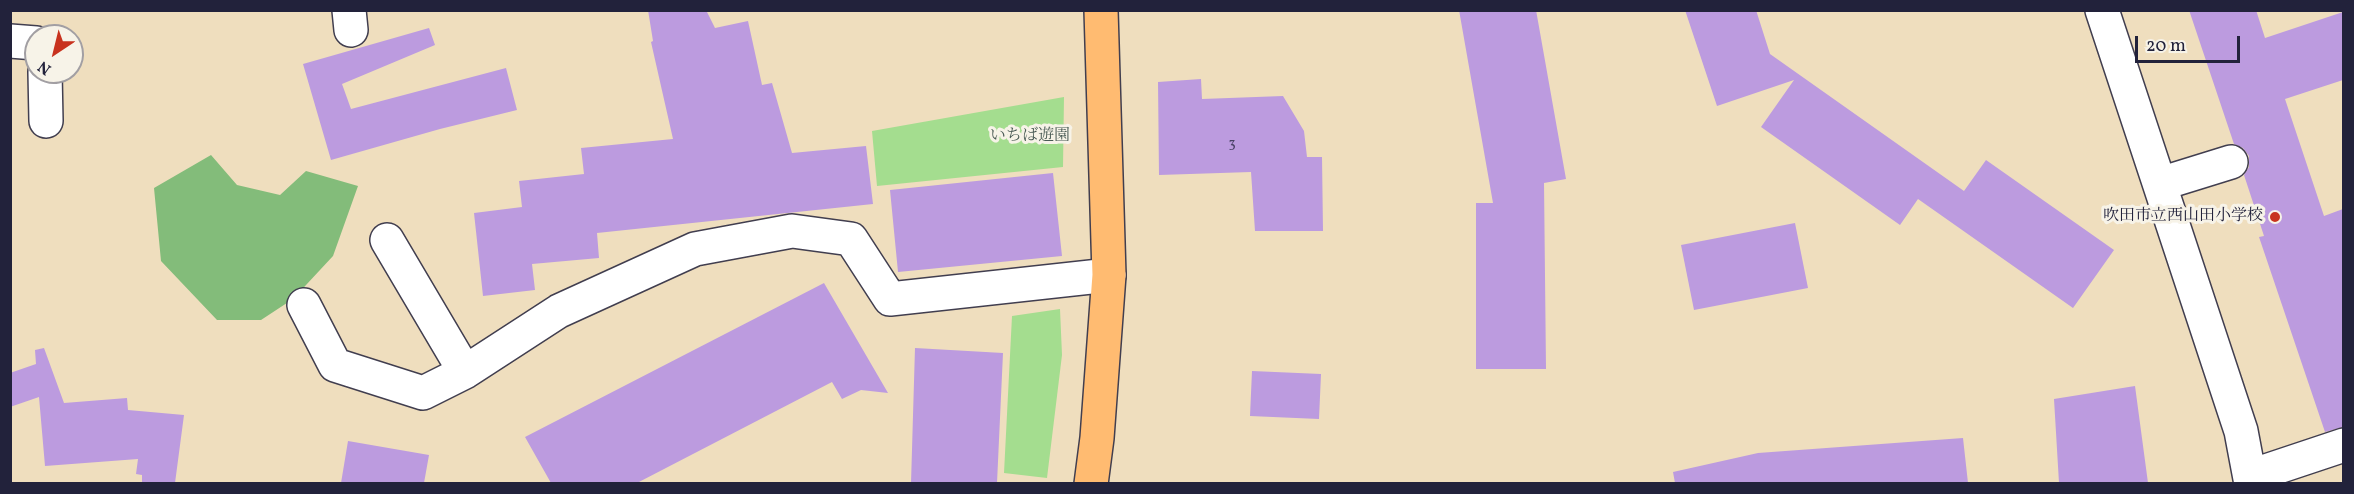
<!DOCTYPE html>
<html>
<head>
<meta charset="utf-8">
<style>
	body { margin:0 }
	#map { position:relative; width:2354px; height:494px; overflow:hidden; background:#efdebe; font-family:Vollkorn,serif }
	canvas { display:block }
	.frame { position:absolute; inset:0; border:12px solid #22223b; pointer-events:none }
	.north { position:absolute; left:24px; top:24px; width:60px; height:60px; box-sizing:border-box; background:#f7f3e8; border:2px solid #a29fa3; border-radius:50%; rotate:215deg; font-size:16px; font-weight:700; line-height:24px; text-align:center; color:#22223b }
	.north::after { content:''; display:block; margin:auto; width:21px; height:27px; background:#c8321e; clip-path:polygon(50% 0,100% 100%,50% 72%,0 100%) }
	.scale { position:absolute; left:2135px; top:36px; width:105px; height:27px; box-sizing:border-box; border:3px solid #22223b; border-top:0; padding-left:8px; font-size:18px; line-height:21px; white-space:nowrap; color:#22223b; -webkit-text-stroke:4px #f7f3e8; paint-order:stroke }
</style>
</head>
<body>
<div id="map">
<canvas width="2354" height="494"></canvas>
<div class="frame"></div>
<div class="north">N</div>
<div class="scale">20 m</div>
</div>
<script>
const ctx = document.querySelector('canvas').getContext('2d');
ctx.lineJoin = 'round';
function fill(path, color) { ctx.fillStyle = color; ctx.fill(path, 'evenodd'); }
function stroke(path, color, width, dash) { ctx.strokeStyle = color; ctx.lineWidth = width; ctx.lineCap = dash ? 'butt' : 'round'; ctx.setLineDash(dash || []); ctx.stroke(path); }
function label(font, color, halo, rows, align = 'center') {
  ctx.font = font + ' Vollkorn,"Noto Serif JP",serif'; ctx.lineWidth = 6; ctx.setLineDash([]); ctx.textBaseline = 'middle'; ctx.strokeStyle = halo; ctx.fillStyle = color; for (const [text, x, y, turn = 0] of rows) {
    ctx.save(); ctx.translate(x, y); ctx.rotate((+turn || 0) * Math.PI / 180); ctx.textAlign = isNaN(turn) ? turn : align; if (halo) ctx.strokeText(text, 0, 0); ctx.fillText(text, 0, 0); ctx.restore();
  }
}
fill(new Path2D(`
	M1064 97 1063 167 877 186 872 131Z
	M1060 309 1062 355 1047 478 1004 473 1012 316Z`), '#a4dd8f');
fill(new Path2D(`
	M211 155 237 185 280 195 306 171 358 186 333 256 293 299 261 320H217L161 261 154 188Z`), '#83bc7a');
fill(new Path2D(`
	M648 10H706L715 28 748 21 762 85 772 83 792 153 866 146 873 204 597 233 599 258 532 264 535 290 483 296 474 213 522 207 519 181 584 174 581 148 673 139 651 42 653 41Z
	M1459 10H1536L1566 179 1544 183 1546 369H1476V203H1493Z
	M1685 10H1756L1770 54 1964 191 1986 160 2114 250 2073 308 1918 199 1900 225 1761 127 1794 80 1717 106Z
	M2189 10H2256L2265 38 2343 12V80L2285 99 2324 216 2343 209V427L2325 432 2259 237 2264 236 2244 175 2249 167V156L2243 148 2234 144Z
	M429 28 435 45 342 84 351 109 506 68 517 110 440 129 331 160 303 64Z
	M1201 79 1202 99 1283 96 1304 131 1307 157H1322L1323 231H1255L1251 172 1159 175 1158 82Z
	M1053 173 1062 256 898 272 890 190Z
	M1795 223 1808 288 1694 310 1681 245Z
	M824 283 888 393 861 390 842 399 832 382 637 483H551L525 437Z
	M44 348 64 403 127 398 128 410 184 415 175 483H142V475L136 474 138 459 45 466 39 397 10 407V373L36 364 35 350Z
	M915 348 1003 353 997 483H911Z
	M1252 371 1321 374 1319 419 1250 416Z
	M2135 386 2148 483H2059L2054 399Z
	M1963 438 1968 483H1675L1673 472 1758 453Z
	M348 441 429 455 424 483H341Z`), '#bc9bdf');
const minor = new Path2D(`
	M349 10 351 30
	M2102 10 2241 431 2251 484
	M10 41 36 43
	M45 72 46 121
	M2160 184 2231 162
	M387 240 465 372
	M304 305 335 365 423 393 465 372 559 311 695 249 792 231 851 239 890 299 1109 275
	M2251 476 2344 445`);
const major = new Path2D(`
	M1091 484 1097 438 1109 275 1101 10`);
stroke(minor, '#413e4f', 36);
stroke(major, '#413e4f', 36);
stroke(minor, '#fff', 33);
stroke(major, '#ffbb71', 33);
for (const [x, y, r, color] of [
	[2275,217,6,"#c8321e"]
]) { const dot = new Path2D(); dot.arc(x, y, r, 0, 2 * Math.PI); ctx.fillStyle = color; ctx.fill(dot); stroke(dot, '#f7f3e8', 2); }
label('14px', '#484064', null, [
	["3",1232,144]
]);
label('16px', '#495a54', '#f7f3e8', [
	["いちば遊園",1030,137]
]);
label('16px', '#22223b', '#f7f3e8', [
	["吹田市立西山田小学校",2263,217]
], 'right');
</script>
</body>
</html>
